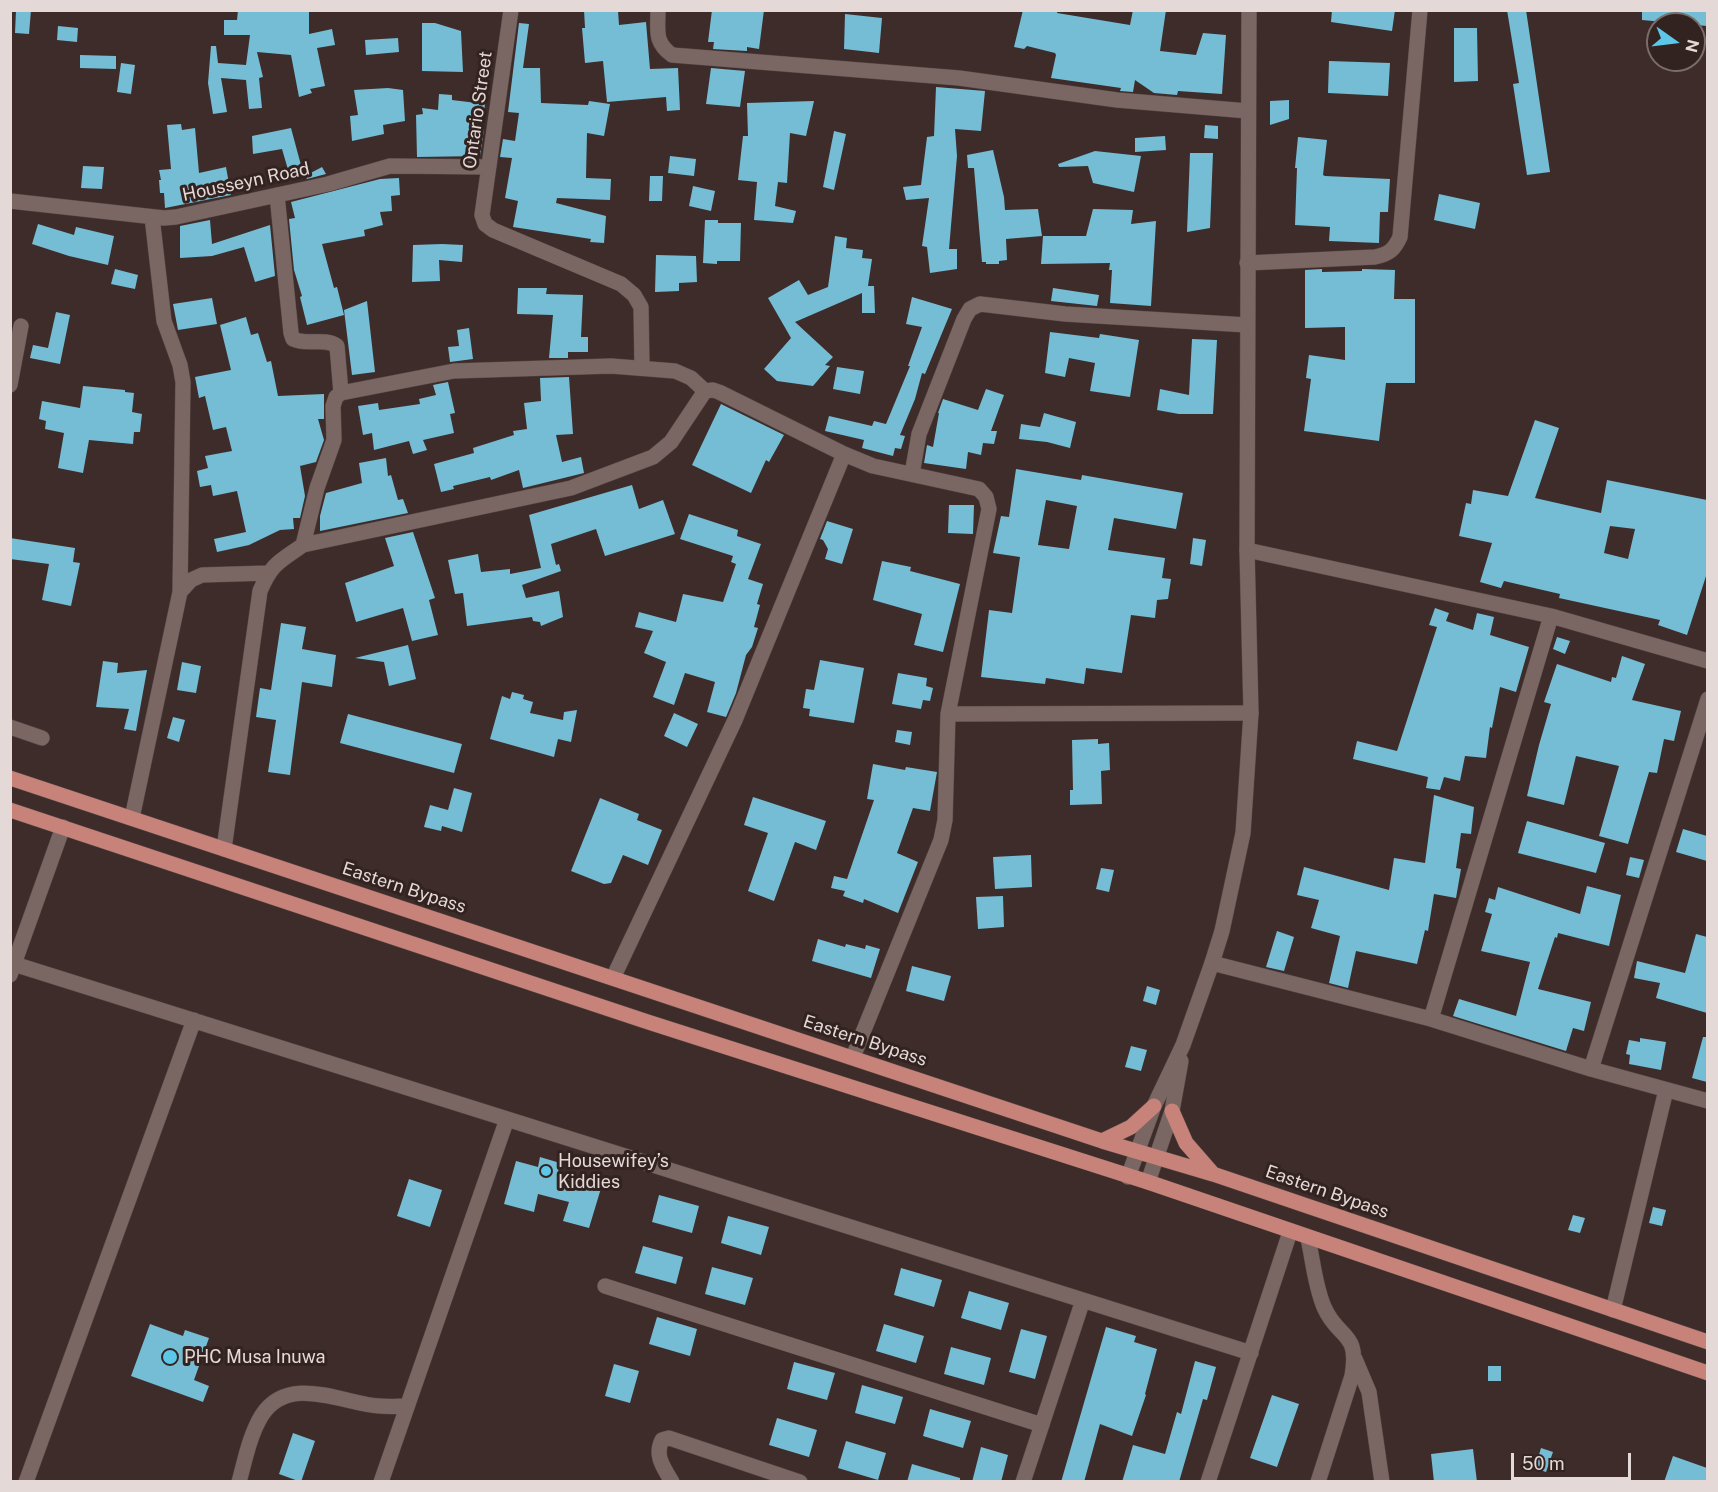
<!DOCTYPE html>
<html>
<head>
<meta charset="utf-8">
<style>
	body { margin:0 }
	#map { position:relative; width:1718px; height:1492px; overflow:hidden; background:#3d2c2a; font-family:"Public Sans",sans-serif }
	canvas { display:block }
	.frame { position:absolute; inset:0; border:12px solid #e4d9d7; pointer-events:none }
	.north { position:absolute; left:1646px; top:12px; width:60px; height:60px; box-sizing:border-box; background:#332320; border:2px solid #7a6c69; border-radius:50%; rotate:104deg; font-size:16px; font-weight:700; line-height:24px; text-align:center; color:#e4d9d7 }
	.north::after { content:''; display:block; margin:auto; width:21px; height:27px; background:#5cc7e7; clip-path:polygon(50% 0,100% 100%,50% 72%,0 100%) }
	.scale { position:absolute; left:1511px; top:1453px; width:120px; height:27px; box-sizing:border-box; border:3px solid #e4d9d7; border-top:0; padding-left:8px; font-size:18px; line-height:21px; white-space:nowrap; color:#e4d9d7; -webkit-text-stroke:4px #332320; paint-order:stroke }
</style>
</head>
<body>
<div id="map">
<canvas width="1718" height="1492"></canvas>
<div class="frame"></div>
<div class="north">N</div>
<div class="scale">50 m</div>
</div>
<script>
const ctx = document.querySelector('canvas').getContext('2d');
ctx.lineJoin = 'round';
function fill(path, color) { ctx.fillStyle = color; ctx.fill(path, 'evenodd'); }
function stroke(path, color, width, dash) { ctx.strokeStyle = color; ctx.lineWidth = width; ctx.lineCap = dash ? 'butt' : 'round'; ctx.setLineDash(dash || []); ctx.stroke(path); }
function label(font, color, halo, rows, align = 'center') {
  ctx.font = font + ' "Public Sans",sans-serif'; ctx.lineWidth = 6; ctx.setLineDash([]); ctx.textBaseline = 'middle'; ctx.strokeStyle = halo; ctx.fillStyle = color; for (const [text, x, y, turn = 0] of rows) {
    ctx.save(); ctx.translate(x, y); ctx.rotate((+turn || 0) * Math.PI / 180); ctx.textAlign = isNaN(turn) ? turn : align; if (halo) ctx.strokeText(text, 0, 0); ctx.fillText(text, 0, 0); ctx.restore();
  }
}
fill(new Path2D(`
	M16 10H31L29 34 15 33Z
	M238 10H309V34L332 29 335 45 317 48 325 86 310 89 312 93 299 97 291 55 257 52 263 77 259 78 262 108 249 109 246 80 221 78 227 112 213 114 208 83 211 46H216L218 63 246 65 250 35H224V20H237Z
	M584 10H618L619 25 646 22 650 69 678 68 680 110 667 111 666 97 607 102 603 61 585 63 582 28H585Z
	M712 10H764L759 49 747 47V51L713 49 714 42H708Z
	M1023 10H1058L1057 13 1130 25 1133 10H1166L1160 51 1196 55 1203 33 1226 35 1222 94 1178 91 1177 95 1154 93 1135 80 1133 92 1120 91 1121 88 1051 78 1056 55 1055 53 1027 46 1024 49 1014 47Z
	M1332 10H1395L1392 31 1331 22Z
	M1507 10H1526L1550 172 1527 175 1513 84 1519 83Z
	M1642 10H1707V26L1642 20Z
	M845 14 882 18 879 53 844 49Z
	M422 23H435L461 31 463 72 422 71Z
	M519 23 529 24 523 68H540L541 103 588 105 589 101 610 104 604 136 587 133 586 178 611 179 610 200 557 198 556 203 606 216 604 243 590 242 591 239 513 227 518 201 505 198 512 158 500 157 503 139 515 141 519 113 508 112Z
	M58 26 78 28 77 42 57 40Z
	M1454 28H1477L1478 81 1454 82Z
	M398 38 399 52 366 55 365 40Z
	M80 55 116 56V69L80 68Z
	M1329 61 1390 63 1388 96 1328 93Z
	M121 63 135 65 131 94 117 92Z
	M711 68 745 71 740 107 706 104Z
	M936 87 985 91 981 131 955 129 957 156 949 249H957V269L930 273 927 247 922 246 929 198 906 200 903 187 921 185 927 137 934 136Z
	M388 88 403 90 405 121 383 125 384 134 352 141 350 116 358 115 354 90Z
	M439 94 452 95V100L485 104 482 129H484L480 156 417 157 416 115 423 114 422 108 438 110Z
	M1289 100V119L1270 125V101Z
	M814 101 806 136 790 133 787 183 778 182 775 206 796 211 793 223 754 220 757 182 738 180 743 136H748L747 103Z
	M181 124 182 130 195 128 199 173 226 167 231 195 165 208 164 193H160L159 180H161L159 170 171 169 167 125Z
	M1205 125 1218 126V139L1204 138Z
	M291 128 302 169 289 173 282 149 253 154 252 136Z
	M834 131 846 134 834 190 823 187Z
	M1165 136 1166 150 1135 152V138Z
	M1298 137 1327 140 1323 175 1325 176 1390 179 1388 212H1380L1379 243 1329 241 1330 227 1295 225 1297 168H1295Z
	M993 150 1004 197 1005 210 1038 209 1042 236 1006 239 1007 260 999 261V264H986V262H982L974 168H968L967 155Z
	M1095 151 1141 156 1134 192 1093 183 1088 166 1059 167 1058 164Z
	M1190 153H1213L1210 228 1187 232Z
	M670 156 696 159 694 176 668 173Z
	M83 166 104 167 102 189 81 188Z
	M322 167 326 174 307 179 305 176Z
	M650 176H663L662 201H649Z
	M399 178 400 195 391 196 392 211 380 212 383 225 364 230 365 236 322 244 334 288 337 287 344 315 307 325 300 297 302 296 294 270 289 219 295 218 291 202 380 179Z
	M693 186 715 191 711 211 689 206Z
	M1439 194 1480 203 1475 229 1434 220Z
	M1093 209 1133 210 1131 224 1156 221 1151 306 1110 303 1112 270H1109L1110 263 1041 264 1043 236H1086Z
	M210 220 212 244 270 225 275 276 255 282 244 247 212 256 180 258V226Z
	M705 220H718V223H741L740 261H717V264L703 263Z
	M38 224 74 235 76 227 114 236 108 265 69 256 32 244Z
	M835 236 847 238 846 248 863 250 862 258 872 259 868 286H874L875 313H862V293L795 322 833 357 825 365 830 366 813 386 777 381 764 369 791 338 768 298 799 280 808 295 828 287Z
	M442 244 463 245 462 262 439 260 440 281 412 282 413 245Z
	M656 255 696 256 697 282 679 283V291L655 292Z
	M115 269 138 275 135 289 111 284Z
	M1322 269V272L1362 271V269L1395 270 1394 299H1415V383H1386L1379 441 1304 431 1311 379 1306 378 1309 355 1345 360V327L1305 328V270Z
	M518 288H547L546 294 583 295 581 337H588V352H568V358H549L553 315 517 314Z
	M1053 288 1099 295 1097 306 1051 301Z
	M912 297 952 309 925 374 922 373 915 399 900 435 905 436 901 449 895 448 893 456 862 448 864 440 825 431 829 416 872 426 874 421 886 424 910 366H908L922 327 906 324Z
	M212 298 217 324 178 330 173 304Z
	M367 301 375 372 352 375 344 310Z
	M56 312 70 315 60 364 30 358 33 345 48 348Z
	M246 317 251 335 258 333 267 362 271 361 278 396 324 394V419H318L324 440 316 462 300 466 305 496 300 518H293L294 529 280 530 249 545 217 552 214 539 246 532 237 491 213 496 211 485 200 487 197 471 208 468 205 456 232 451 226 427 213 430 205 396 199 398 195 377 231 370 220 325Z
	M469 328 473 359 450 362 448 347 459 346 457 330Z
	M1050 332 1099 338 1100 334 1139 340 1130 397 1090 391 1095 363 1069 358 1065 377 1045 373Z
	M1192 339 1217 340 1213 414H1179L1157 410 1160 389 1189 395Z
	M837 367 864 371 860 394 833 389Z
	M569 377 573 434 556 435 562 462 581 457 584 473 523 488 519 470 491 480 490 477 453 486 454 489 441 492 434 464 474 453 473 448 514 435 513 431 527 429 524 403 541 401 540 378Z
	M448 382 455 413 450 414 454 433 423 440 427 450 413 454 409 441 374 450 372 433 363 435 358 406 378 403 379 410 420 404 419 399 436 395 433 385Z
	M83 386 125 390V392L134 393 132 412 142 414 140 432H134L133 444 89 440 83 473 58 468 64 433 45 429 46 421 39 419 42 401 80 408Z
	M986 389 1004 395 991 431H997L994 444 983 443 981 455 968 452 966 469 924 463 927 445 933 447 939 413H938L943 399 978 410Z
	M721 404 784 435 769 462 766 460 751 493 692 465Z
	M1044 413 1076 422 1070 448 1047 442 1019 439 1021 424 1040 427Z
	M1535 420 1559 428 1535 498 1601 513 1607 480 1707 500V573L1687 635 1658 625 1660 620 1559 598 1560 594 1504 581 1501 588 1480 582 1492 543 1459 536 1466 503 1471 504 1473 490 1508 496ZM1610 526 1635 529 1628 559 1604 553Z
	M386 458 388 476 391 475 398 500 403 499 408 513 320 531V516L326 493 362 483 359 463Z
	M1016 469 1081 480 1082 475 1183 493 1176 529 1114 518 1108 550 1165 558 1162 578 1171 579 1168 599 1157 600 1155 618 1131 615 1122 673 1086 668 1084 684 1046 678 1045 684 981 677 989 610 1012 613 1020 557 993 553 1001 516 1009 517ZM1046 500 1077 506 1069 549 1038 545Z
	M632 485 639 509 663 500 675 534 605 556 596 529 551 544 556 565 559 564 561 571 522 585 526 598 559 591 563 617 541 626 540 622 533 621 532 617 467 626 463 593 455 594 448 560 478 554 481 572 510 569V574L541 568 529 515Z
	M949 505H974L973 534 948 533Z
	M689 514 738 530 737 536 761 544 748 579 763 584 757 604 760 605 754 627 758 628 752 647 746 655 736 693 726 717 707 712 715 682 685 673 674 705 653 697 666 662 644 653 653 631 635 627 639 612 676 622 683 594 723 602 736 564 731 562 733 556 680 539Z
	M827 521 853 529 842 564 825 559 828 549 823 540 820 539Z
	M413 532 435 598 429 600 438 635 412 641 403 608 356 622 345 583 394 566 385 538Z
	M10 538 75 548 73 562 80 563 71 606 42 600 49 564 10 559Z
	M1193 538 1206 540 1202 566 1190 564Z
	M882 561 911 567 910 571 960 584 943 652 914 645 922 614 873 600Z
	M1435 608 1449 613 1446 621 1473 630 1477 613 1494 617 1490 635 1529 647 1516 692 1500 687 1492 728 1490 727 1486 758 1465 756 1460 781 1444 777 1440 790 1426 788 1428 777 1353 759 1357 741 1397 751 1437 627 1429 625Z
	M281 623 306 627 302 649 336 655 332 687 302 682 290 775 268 772 276 720 256 717 260 688 271 690Z
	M1557 637 1570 641 1565 654 1553 649Z
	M408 645 416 679 389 686 384 662 355 658Z
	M1622 656 1645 664 1632 700 1681 711 1674 741 1664 739 1657 773 1649 772 1628 844 1599 836 1619 766 1576 756 1564 805 1527 796 1539 745 1551 704 1544 702 1557 664 1611 682 1612 677 1616 678Z
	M820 660 864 668 854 723 809 716 810 709 803 708 806 689 814 690Z
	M103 661 118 663 117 673 147 670 136 731 124 729 129 709 96 707Z
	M182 662 201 666 196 693 177 690Z
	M898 673 927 678 926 686 933 688 930 701 923 700 921 709 892 704Z
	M512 692 524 695 523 699 533 702 530 713 563 720 564 712 577 710 571 742 558 739 554 757 490 739 502 696 510 699Z
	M674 713 698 724 687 747 664 736Z
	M348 714 462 744 454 773 340 743Z
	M173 717 185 720 179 742 167 738Z
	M897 730 912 732 910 745 895 742Z
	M1098 739V744L1109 743 1110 770 1101 771 1102 804 1070 805V790H1073L1072 740Z
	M873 764 905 770 906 767 937 772 930 811 913 808 897 853 918 862 898 913 864 899 863 903 843 896 845 891 831 888 834 876 847 879 874 800 867 799Z
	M454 788 472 793 462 832 442 826 441 831 424 827 430 805 448 810Z
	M1434 795 1474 807 1471 834 1461 833 1456 868 1461 869 1456 898 1434 894 1428 931 1425 930 1417 964 1356 951 1348 988 1329 983 1340 936 1311 928 1319 900 1297 895 1304 867 1389 890 1394 858 1425 863Z
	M753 797 826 821 816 850 795 842 774 901 748 891 768 833 744 825Z
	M600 798 639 814 637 820 662 830 648 865 623 855 611 883 604 884 571 871Z
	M1527 821 1605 843 1596 873 1518 853Z
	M1683 829 1707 836V861L1676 852Z
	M1031 855 1032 887 995 889 993 857Z
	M1630 857 1644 860 1639 878 1626 875Z
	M1101 868 1114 870 1109 892 1096 889Z
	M1587 886 1621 895 1609 946 1558 933 1557 938 1555 937 1538 989 1591 1002 1584 1031 1573 1028 1566 1051 1453 1016 1459 999 1516 1016 1530 962 1481 951 1492 914 1485 912 1489 898 1495 900 1498 887 1580 914Z
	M1003 896 1004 927 978 929 976 897Z
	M1277 931 1294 937 1284 971 1266 967Z
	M1696 934 1707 937V1013L1656 998 1660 983 1634 978 1637 961 1685 973Z
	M818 939 845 947 846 944 865 949 866 945 880 949 871 978 812 961Z
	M912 966 951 976 944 1001 906 991Z
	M1147 986 1160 990 1156 1005 1143 1001Z
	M1703 1037H1707V1082L1692 1078Z
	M1640 1038 1666 1042 1661 1070 1629 1064 1630 1055 1626 1054 1629 1040 1640 1042Z
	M1131 1046 1147 1050 1141 1071 1125 1067Z
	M540 1157 560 1163 558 1172 602 1185 589 1228 563 1221 569 1202 538 1194 534 1212 504 1204 516 1161 538 1167Z
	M409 1179 442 1190 430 1227 397 1216Z
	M659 1195 699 1206 692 1233 652 1222Z
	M1653 1207 1666 1210 1662 1226 1649 1223Z
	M1573 1215 1585 1218 1580 1233 1568 1230Z
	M728 1216 769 1227 761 1255 721 1243Z
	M643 1246 683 1257 676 1284 635 1273Z
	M712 1267 753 1278 745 1305 705 1294Z
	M901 1268 942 1280 934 1307 894 1295Z
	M969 1291 1009 1303 1001 1330 961 1318Z
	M657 1317 697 1329 690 1356 649 1344Z
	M150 1324 183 1336 185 1330 209 1338 194 1380 209 1386 203 1402 131 1376Z
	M884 1324 924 1336 916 1363 876 1351Z
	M1106 1327 1136 1336 1134 1342 1157 1349 1145 1394 1146 1395 1132 1436 1100 1424 1084 1482H1061Z
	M1021 1329 1047 1336 1035 1379 1009 1372Z
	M951 1347 991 1358 984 1385 944 1374Z
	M1195 1361 1216 1367 1207 1400 1203 1399 1179 1482H1122L1133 1445 1165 1454 1177 1412 1181 1414Z
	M794 1362 835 1373 827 1400 787 1389Z
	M614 1364 639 1371 630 1403 605 1396Z
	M1488 1366H1501V1381H1488Z
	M862 1385 903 1397 895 1424 855 1413Z
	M1272 1395 1299 1404 1277 1467 1250 1458Z
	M930 1409 971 1421 963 1448 923 1436Z
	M777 1418 817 1430 809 1457 769 1445Z
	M293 1433 315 1441 301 1482 279 1474Z
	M846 1441 886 1453 878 1480 838 1468Z
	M981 1447 1008 1455 1001 1482H972Z
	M1541 1448 1553 1452 1546 1472 1535 1468Z
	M1473 1449 1477 1482H1434L1431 1454Z
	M1673 1456 1707 1468V1482H1664Z
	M912 1464 960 1478V1482H907Z`), '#75bdd4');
const street = new Path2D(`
	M511 10 482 215 485 224 493 230 621 284 634 295 641 307 642 368
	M658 10C658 31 654 42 672 55L959 78 1117 100 1248 111
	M277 195 291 333 293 339C308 346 324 337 337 346L341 393
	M10 201 164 218 176 217 328 184 390 166 489 167
	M152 217 164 321 180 365 183 382 180 592
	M1247 263 1375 257C1389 254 1394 250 1400 237L1420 10
	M10 385 21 326
	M912 474 919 434 964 319 970 309 980 304 1065 314 1247 325
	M303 545 317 488 334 440 333 406 336 397 341 393 454 371 611 366 675 371 691 378 705 391
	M1247 550 1551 616 1708 661
	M948 714 1251 713
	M10 727 42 738
	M132 818 180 592 191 580 202 575 268 573
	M224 849 260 591C272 563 279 562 303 545L571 488 653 457 671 442 705 391 713 390 719 392 844 454 873 466 979 489 986 497 989 509 948 714 945 820 941 840 853 1057
	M1212 963 1431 1019 1591 1069 1708 1101
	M14 964 1251 1353
	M10 975 63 827
	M613 978 735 720 844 454
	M1431 1019 1551 616
	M1591 1069 1708 699
	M1308 1238C1313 1261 1315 1286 1324 1307 1338 1340 1360 1330 1352 1376L1318 1482
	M605 1286 1042 1425
	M1613 1310 1666 1090
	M1355 1359 1369 1392 1382 1482
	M26 1482 194 1020
	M239 1482C245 1460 250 1434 262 1415 285 1380 327 1396 360 1403 376 1407 390 1407 406 1406
	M381 1482 507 1119
	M672 1482C664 1468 654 1456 662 1440L669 1438 800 1482
	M1023 1482 1083 1300
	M1208 1482 1290 1232`);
const secondary = new Path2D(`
	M1128 1177 1154 1106 1183 1045 1212 963 1222 931 1243 833 1251 713 1247 550 1249 10
	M1148 1182 1172 1111 1181 1061`);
const primary = new Path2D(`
	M10 778 1102 1141 1213 1174 1708 1342
	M10 810 648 1022 1148 1182 1708 1373
	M1172 1111 1186 1143 1213 1174
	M1102 1141 1131 1127 1154 1106`);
stroke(street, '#564845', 16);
stroke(secondary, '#564845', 16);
stroke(primary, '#564845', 16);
stroke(street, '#7a6764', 15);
stroke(secondary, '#7a6764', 15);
stroke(primary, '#c78379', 15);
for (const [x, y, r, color] of [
	[546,1171,6,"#5cc7e7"],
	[170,1357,8,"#5cc7e7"]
]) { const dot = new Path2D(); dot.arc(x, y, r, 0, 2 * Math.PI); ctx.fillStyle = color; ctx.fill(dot); stroke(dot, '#332320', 2); }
label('18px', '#e4d9d7', '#332320', [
	["Ontario Street",478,110,-82],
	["Housseyn Road",246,182,-12],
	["Eastern Bypass",404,888,18],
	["Eastern Bypass",865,1041,18],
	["Eastern Bypass",1327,1192,19]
]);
label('18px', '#e4d9d7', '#332320', [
	["Housewifey’s",558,1161],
	["Kiddies",558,1182],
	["PHC Musa Inuwa",184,1357]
], 'left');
</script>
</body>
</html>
